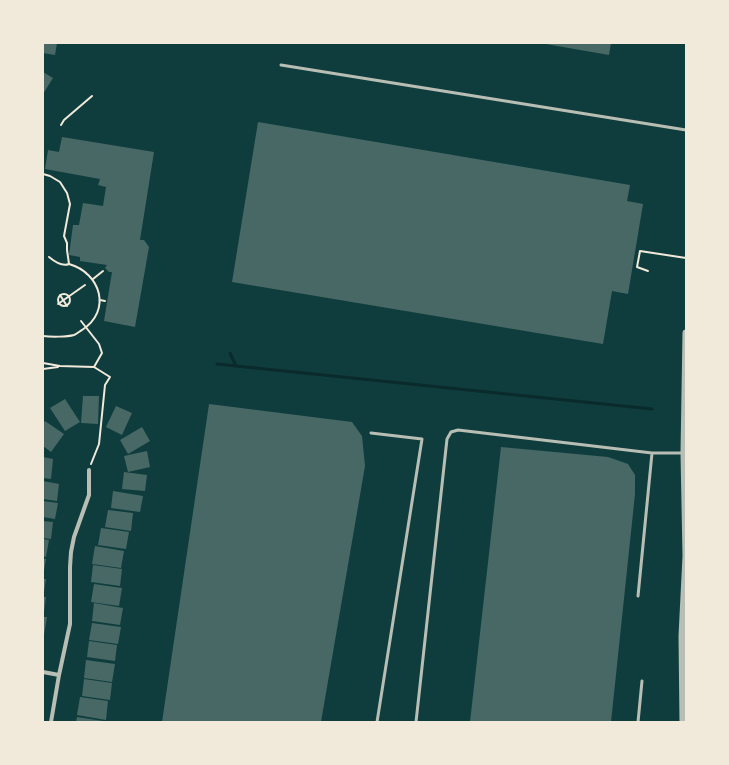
<!DOCTYPE html>
<html>
<head>
<meta charset="utf-8">
<style>
	body { margin:0 }
	#map { position:relative; width:729px; height:765px; overflow:hidden; background:#0f3d3e; font-family:"IBM Plex Sans",sans-serif }
	canvas { display:block }
	.frame { position:absolute; inset:0; border:44px solid #f1e9da; pointer-events:none }
</style>
</head>
<body>
<div id="map">
<canvas width="729" height="765"></canvas>
<div class="frame"></div>
</div>
<script>
const ctx = document.querySelector('canvas').getContext('2d');
ctx.lineJoin = 'round';
function stroke(path, color, width, dash) { ctx.strokeStyle = color; ctx.lineWidth = width; ctx.lineCap = dash ? 'butt' : 'round'; ctx.setLineDash(dash || []); ctx.stroke(path); }
function fill(path, color) { ctx.fillStyle = color; ctx.fill(path, 'evenodd'); }
stroke(new Path2D(`
	M230 353 236 366
	M217 364 652 409`), '#0a2a2b', 3);
fill(new Path2D(`
	M43 43H57L55 55 43 53Z
	M540 43H611L609 55Z
	M43 72 53 78 43 94Z
	M258 122 630 185 627 201 643 204 628 294 612 291 603 344 232 282Z
	M62 137 154 152 140 240H144L149 247 135 327 104 321 112 272H109L105 268 107 265 80 261V257L69 255 73 225H79L83 203 103 206 106 187 98 185 100 179 45 169 48 150 59 152Z
	M83 396H99L98 424 81 423Z
	M65 399 80 422 65 431 50 408Z
	M209 404 352 422 362 436 365 466 321 722H162Z
	M116 406 132 413 122 435 106 427Z
	M45 421 64 434 51 452 43 446V424Z
	M142 427 150 441 128 454 120 440Z
	M501 447 608 457 628 464 635 475V494L611 722H470Z
	M147 451 150 467 128 472 124 456Z
	M43 457 53 459 51 479 43 478Z
	M124 472 147 475 145 491 122 489Z
	M43 481 59 484 57 501 43 499Z
	M113 491 143 496 140 512 111 508Z
	M43 501 58 503 55 519 43 517Z
	M108 510 133 513 131 531 105 527Z
	M43 521 53 522 51 539 43 538Z
	M101 528 129 532 126 549 98 545Z
	M43 539 49 540 46 557 43 556Z
	M95 546 124 551 121 568 92 564Z
	M43 559H46L44 571H43Z
	M93 565 122 569 120 586 91 582Z
	M43 579H46L44 592H43Z
	M94 584 122 588 119 606 91 602Z
	M43 597H46L44 612H43Z
	M94 603 123 608 120 625 92 621Z
	M43 617H47L44 635H43Z
	M92 623 121 627 118 644 89 640Z
	M89 641 117 645 115 661 87 657Z
	M86 660 115 664 112 682 84 678Z
	M84 679 112 683 110 700 82 696Z
	M80 697 108 701 106 720 77 715Z
	M77 717 103 721V722H76Z`), '#486865');
stroke(new Path2D(`
	M61 125 64 120 92 96
	M43 174 50 176 60 182 67 193 70 204 64 236 67 243V250L69 264C101 273 112 311 82 330 80 331 77 334 74 335 67 337 51 337 43 336
	M49 257C55 262 62 267 69 264
	M648 271 637 267 640 251 686 258
	M93 279 103 271
	M58 300a6 6 0 1 1 12 0a6 6 0 1 1-12 0Z
	M60 295 67 306
	M100 300 105 301
	M58 304 85 285
	M81 321 99 344 102 353 94 367 110 377 105 385 99 444 91 464
	M43 363 60 366 94 367
	M43 369 58 367`), '#f1e9da', 2);
stroke(new Path2D(`
	M281 65 686 130
	M371 433 422 439 377 722
	M638 596 652 453
	M416 722 447 439 451 432 458 430 652 453H683
	M638 722 642 681`), '#b8beb3', 3);
stroke(new Path2D(`
	M43 672 59 675
	M51 722 59 675 70 624V567L71 552 74 537 89 495V470`), '#b8beb3', 4);
stroke(new Path2D(`
	M683 722 682 636 686 556 684 453 686 333`), '#b8beb3', 7);
</script>
</body>
</html>
